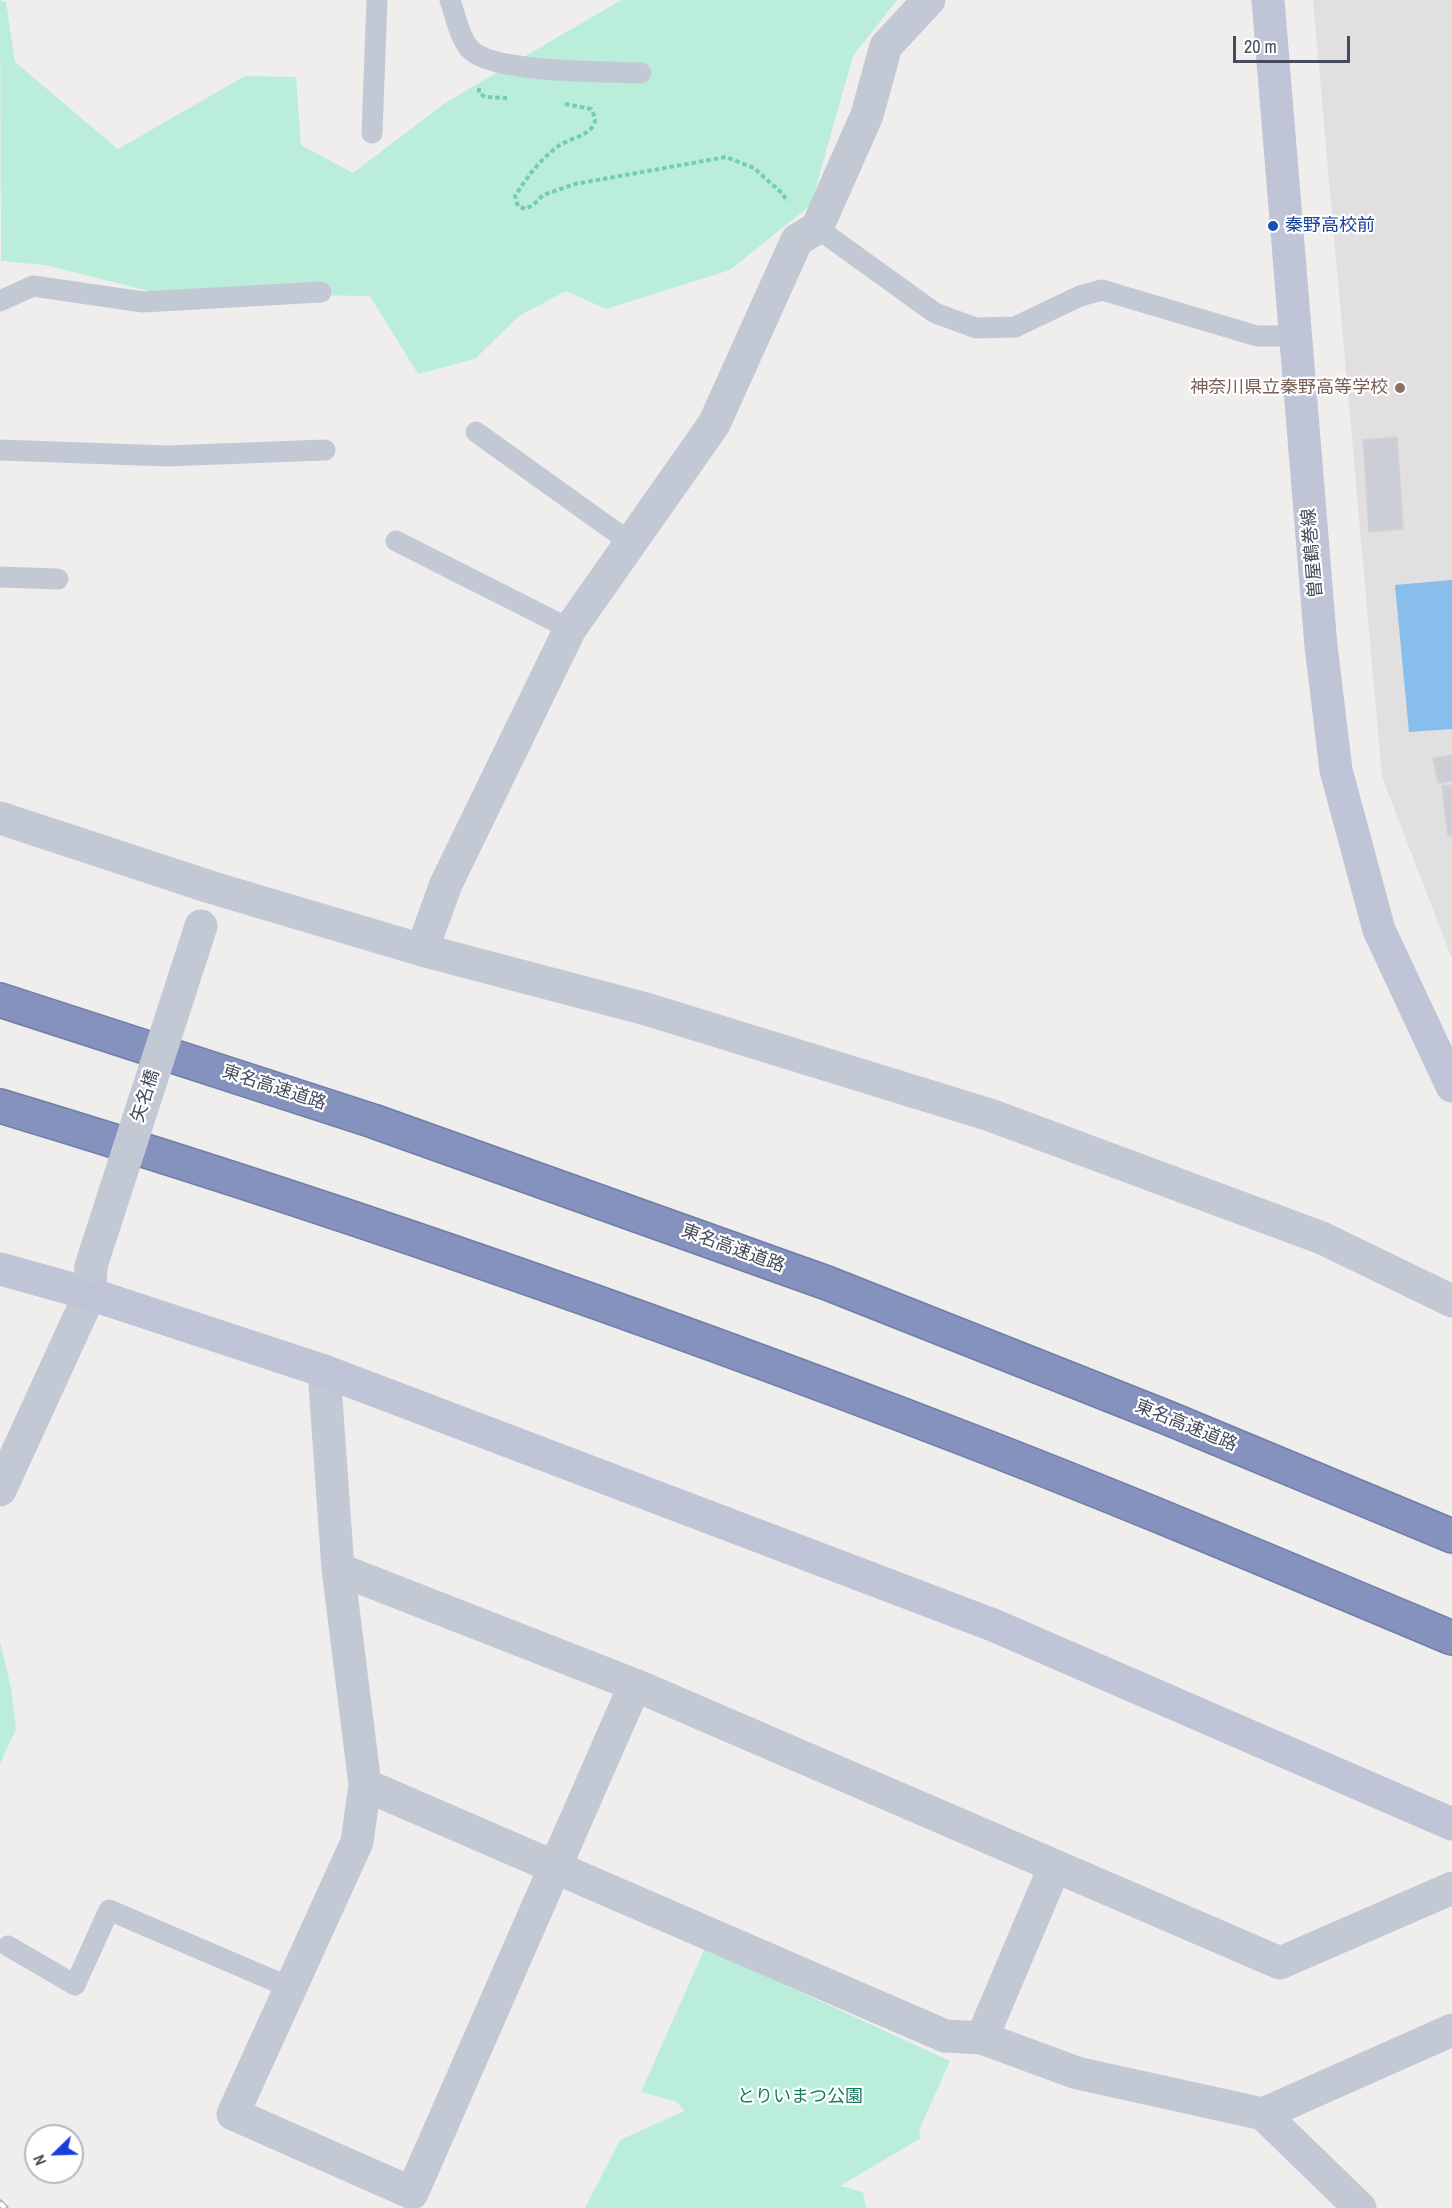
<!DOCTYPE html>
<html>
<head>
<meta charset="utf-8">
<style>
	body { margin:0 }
	#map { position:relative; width:1452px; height:2208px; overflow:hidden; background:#f0eeed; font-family:"Archivo Narrow",sans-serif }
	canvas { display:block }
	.north { position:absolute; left:24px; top:2124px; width:60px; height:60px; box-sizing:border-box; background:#fff; border:2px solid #b5b7bd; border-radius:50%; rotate:247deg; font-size:16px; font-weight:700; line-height:24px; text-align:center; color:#454b5a }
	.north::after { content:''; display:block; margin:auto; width:21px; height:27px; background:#183ede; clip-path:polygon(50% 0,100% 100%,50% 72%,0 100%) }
	.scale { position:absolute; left:1233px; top:36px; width:117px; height:27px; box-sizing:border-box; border:3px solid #454b5a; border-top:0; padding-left:8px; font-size:18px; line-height:21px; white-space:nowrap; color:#454b5a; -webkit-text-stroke:4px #fff; paint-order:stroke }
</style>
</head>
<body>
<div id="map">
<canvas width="1452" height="2208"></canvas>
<div class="north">N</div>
<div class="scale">20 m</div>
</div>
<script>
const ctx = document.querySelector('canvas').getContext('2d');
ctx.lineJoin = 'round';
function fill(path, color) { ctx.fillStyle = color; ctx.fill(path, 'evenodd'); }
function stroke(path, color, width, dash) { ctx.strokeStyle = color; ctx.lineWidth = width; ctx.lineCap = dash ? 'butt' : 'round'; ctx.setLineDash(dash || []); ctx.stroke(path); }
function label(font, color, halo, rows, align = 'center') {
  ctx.font = font + ' "Archivo Narrow","Noto Sans JP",sans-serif'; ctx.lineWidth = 4.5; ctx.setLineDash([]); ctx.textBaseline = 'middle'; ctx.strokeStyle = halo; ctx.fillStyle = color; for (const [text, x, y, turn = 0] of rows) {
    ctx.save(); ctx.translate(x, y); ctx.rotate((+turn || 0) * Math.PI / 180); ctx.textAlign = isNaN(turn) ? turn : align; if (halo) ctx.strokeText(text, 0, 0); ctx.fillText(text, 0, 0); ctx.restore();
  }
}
fill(new Path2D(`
	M1313 0H1452V959L1382 777Z`), '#e1dfdf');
fill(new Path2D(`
	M0 0 6 2 15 62 118 149 245 76 296 77 301 145 353 173 445 103 621 0H897L853 56 811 205 730 270 606 309 566 291 519 316 475 359 418 374 370 296 157 293 45 265 1 261Z
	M0 1641 11 1688 16 1729 0 1764Z
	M705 1948 950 2061 919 2130 921 2138 840 2186 863 2192 866 2208H585L620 2140 684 2111 677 2102 641 2092Z`), '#baeedb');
fill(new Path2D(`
	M1452 580V729L1409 732 1395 585Z`), '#87beec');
const building = new Path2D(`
	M1397 437 1403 529 1369 532 1363 440Z
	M1452 755V781L1438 783 1433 758Z
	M1452 785V835H1448L1442 786Z`);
fill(building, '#ccced5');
stroke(building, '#d1d1d9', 1.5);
const highway = new Path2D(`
	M0 1000 373 1121 827 1283 1168 1418 1452 1536
	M0 1106C325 1204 646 1316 963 1438 1127 1501 1290 1570 1452 1638`);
stroke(highway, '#6f7da8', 36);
stroke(new Path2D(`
	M479 88V93L485 97 507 98
	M565 104 591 109C594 115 597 120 593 126 586 137 567 139 557 147 539 161 527 177 515 196L518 206 525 209 533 205 543 195 575 184 726 157 754 168 783 194 787 202`), '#72ccb6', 4, [4.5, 3]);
stroke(new Path2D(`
	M450 0C455 14 459 36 469 48 490 74 605 71 641 73
	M372 133 377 0
	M817 228 935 313 976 328 1015 327 1080 296 1102 290 1257 336H1294
	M0 301 33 286 143 302 321 292
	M476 432 631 543
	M0 450 167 456 325 450
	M396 541 570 629
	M0 577 58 579
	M8 1946 75 1985 109 1910 291 1988`), '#c3c8d5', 21);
stroke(new Path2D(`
	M0 818 210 887 422 950 646 1009 990 1115 1322 1238 1452 1301
	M422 950 446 884 570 629 714 424 797 240 817 228 867 115 886 46 929 0
	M324 1371 338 1569 365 1785 357 1842 233 2114 412 2193 635 1685
	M0 1490 90 1294 91 1266
	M338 1569 635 1685 1280 1963 1452 1888
	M365 1785 945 2036 982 2038 1077 2073 1263 2114 1360 2208
	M982 2038 1055 1866
	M1263 2114 1452 2030`), '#c3c8d5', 33);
stroke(new Path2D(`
	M1268 0 1321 646 1336 770 1379 930 1452 1086
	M0 1269 90 1294 324 1371 993 1625 1452 1824`), '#bfc5d6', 33);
stroke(highway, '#8492bd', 33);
const rail = new Path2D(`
	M0 2203 5 2208`);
stroke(rail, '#afb0b8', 7);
stroke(rail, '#fff', 4.5, [14]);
stroke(new Path2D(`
	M91 1266 201 926`), '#c3c8d5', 33);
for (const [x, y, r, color] of [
	[1273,226,6,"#1a4fb4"],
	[1400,388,6,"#8d6e63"]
]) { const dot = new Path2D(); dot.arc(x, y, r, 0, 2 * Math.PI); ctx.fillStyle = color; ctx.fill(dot); stroke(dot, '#fff', 2); }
label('18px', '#164399', '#fff', [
	["秦野高校前",1285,226]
], 'left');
label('18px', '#785e54', '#fff', [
	["神奈川県立秦野高等学校",1388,388]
], 'right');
label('18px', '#454b5a', '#fff', [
	["曽屋鶴巻線",1313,553,-95],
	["東名高速道路",274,1088,18],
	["矢名橋",146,1096,-72],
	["東名高速道路",733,1249,20],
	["東名高速道路",1186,1426,22]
]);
label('18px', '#167b62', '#fff', [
	["とりいまつ公園",800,2097]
]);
</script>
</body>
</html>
